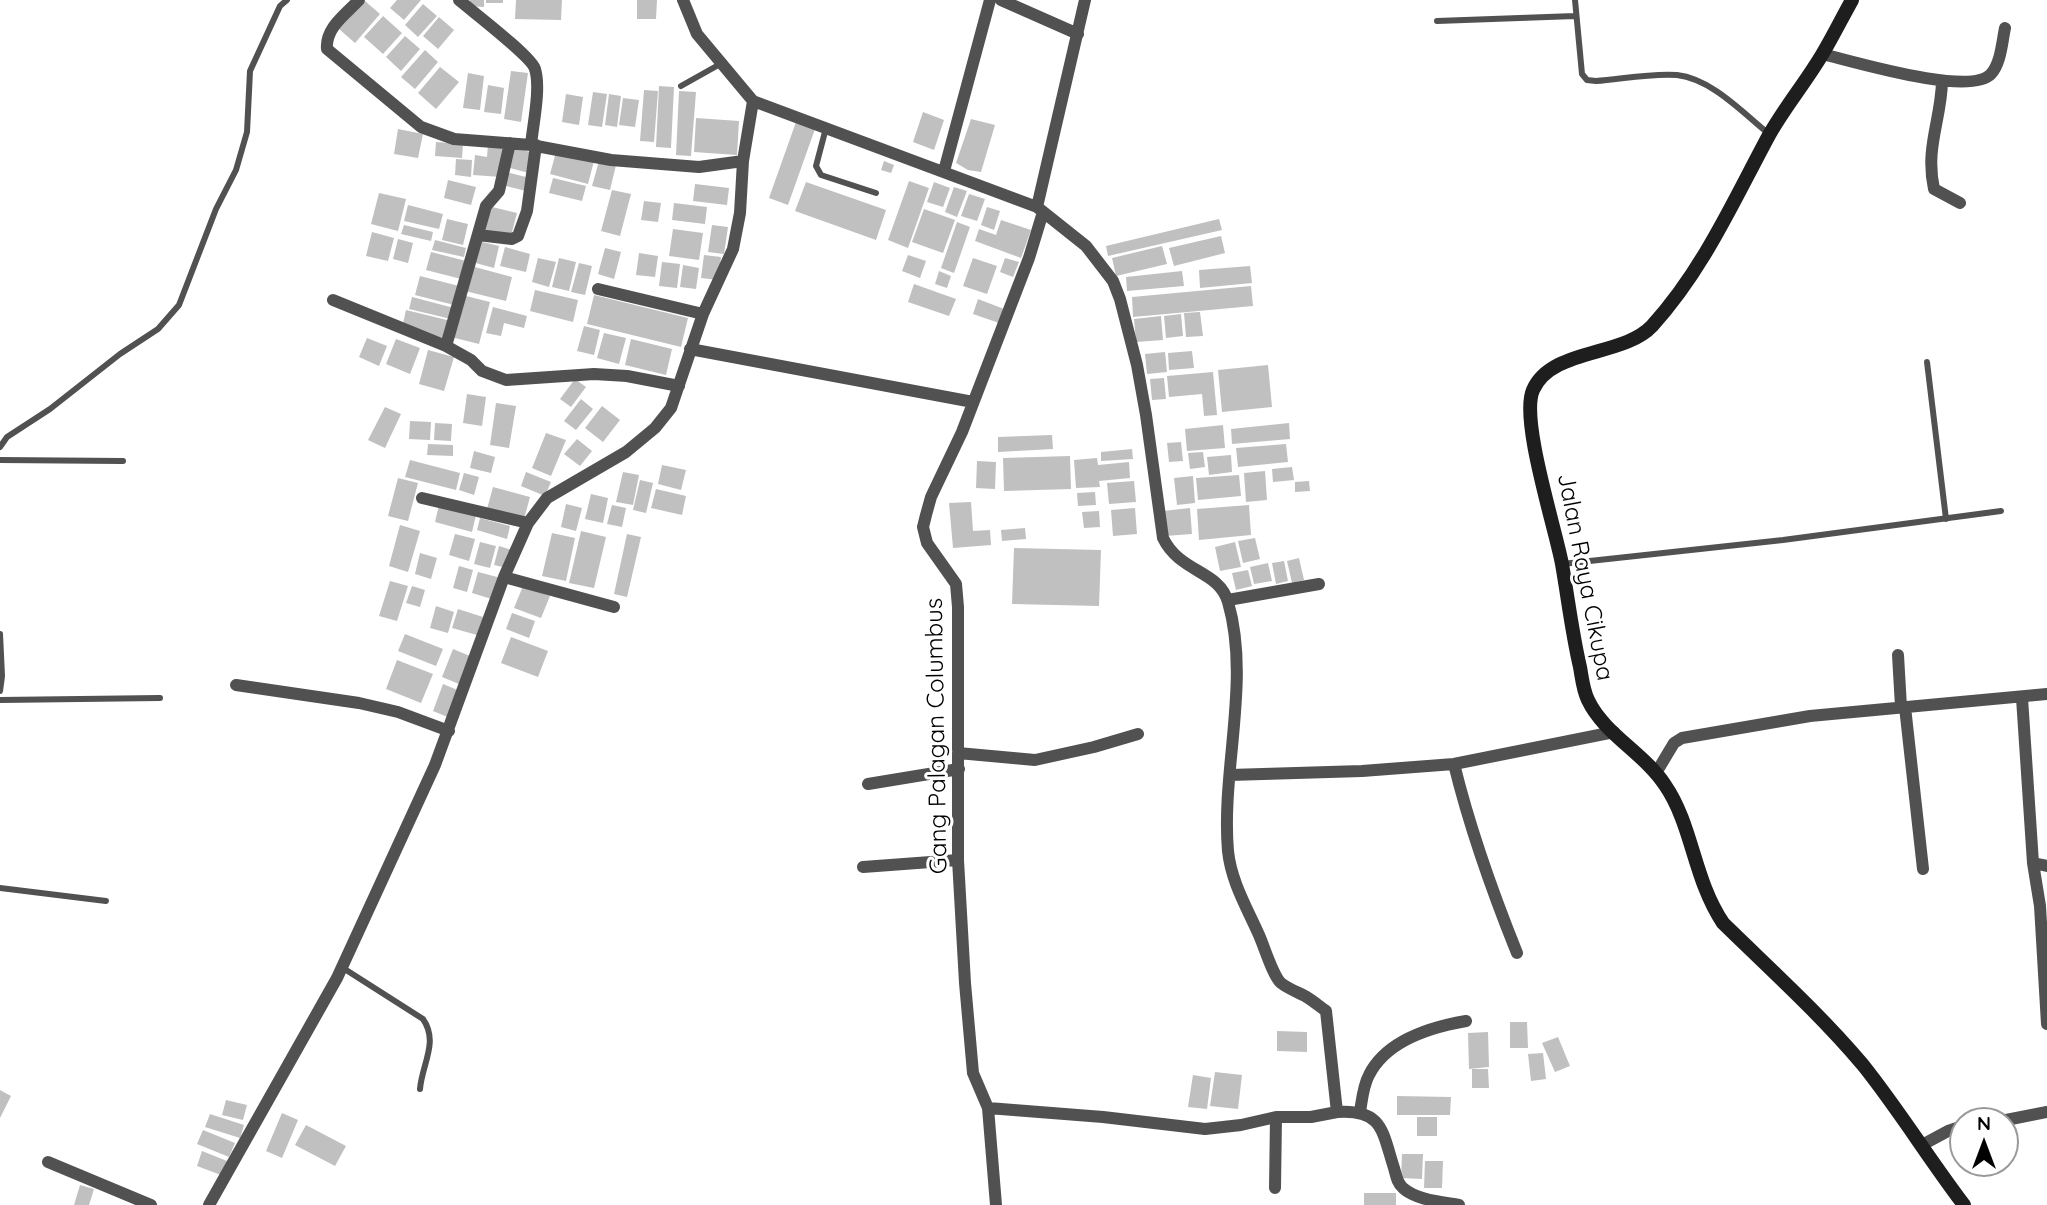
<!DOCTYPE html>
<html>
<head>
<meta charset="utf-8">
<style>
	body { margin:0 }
	#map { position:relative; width:2047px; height:1205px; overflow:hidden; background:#fff; font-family:Quicksand,sans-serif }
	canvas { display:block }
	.north { position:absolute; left:1949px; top:1107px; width:70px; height:70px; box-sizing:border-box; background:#fff; border:2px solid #999; border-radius:50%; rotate:0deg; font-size:19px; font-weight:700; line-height:28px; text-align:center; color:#000 }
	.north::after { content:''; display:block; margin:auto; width:24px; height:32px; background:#000; clip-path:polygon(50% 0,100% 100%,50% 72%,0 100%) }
</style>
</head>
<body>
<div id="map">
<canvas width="2047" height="1205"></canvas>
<div class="north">N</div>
</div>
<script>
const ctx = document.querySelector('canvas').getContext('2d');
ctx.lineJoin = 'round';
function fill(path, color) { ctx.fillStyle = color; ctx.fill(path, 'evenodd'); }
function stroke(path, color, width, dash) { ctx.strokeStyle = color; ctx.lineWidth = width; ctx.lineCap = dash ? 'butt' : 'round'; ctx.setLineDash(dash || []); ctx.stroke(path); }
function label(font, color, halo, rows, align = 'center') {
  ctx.font = font + ' Quicksand,sans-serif'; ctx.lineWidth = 6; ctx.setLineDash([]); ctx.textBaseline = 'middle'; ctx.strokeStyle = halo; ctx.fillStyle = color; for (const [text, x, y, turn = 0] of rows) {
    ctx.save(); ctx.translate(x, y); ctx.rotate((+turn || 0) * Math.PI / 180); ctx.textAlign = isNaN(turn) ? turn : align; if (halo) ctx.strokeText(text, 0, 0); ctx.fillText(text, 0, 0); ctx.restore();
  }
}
fill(new Path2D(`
	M397 0H421L404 20 390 8Z
	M470 0H484V7L469 6Z
	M486 0H503V3H486Z
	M516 0H562L561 20 515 19Z
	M637 0H657L656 19H637Z
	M365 1 380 14 355 43 339 29Z
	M423 4 437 16 418 37 405 25Z
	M383 16 402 33 383 54 364 37Z
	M439 17 454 30 438 49 423 36Z
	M405 36 420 49 401 71 386 57Z
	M425 50 438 62 415 89 401 77Z
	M440 67 459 82 436 109 418 93Z
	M511 71 528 73 521 122 504 119Z
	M468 73 484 76 480 110 463 108Z
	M488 85 504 88 501 114 484 112Z
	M659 86 674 87 671 148 656 147Z
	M644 90 658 91 654 142 640 141Z
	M679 91 696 92 691 156 676 155Z
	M593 92 607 94 602 127 588 125Z
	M566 94 583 97 579 125 562 122Z
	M609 94 621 96 617 127 605 125Z
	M623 98 639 100 635 127 619 125Z
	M923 112 944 120 934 150 913 142Z
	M696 118 739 121 737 155 694 152Z
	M971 119 995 125 981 172 968 170 956 163Z
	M796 122 815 129 788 205 769 198Z
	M398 129 423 134 418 158 394 154Z
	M436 142 463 144 462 158 435 156Z
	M488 144 504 146 501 177 473 175 475 155 487 157Z
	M511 147 534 153 529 173 506 167Z
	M556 152 594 161 588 184 550 174Z
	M456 159 472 160 471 177 455 175Z
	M599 161 616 165 610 190 592 186Z
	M884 161 894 165 891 173 881 170Z
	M506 172 530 178 526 191 502 185Z
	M553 178 586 186 582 201 549 193Z
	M448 180 476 187 471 205 444 198Z
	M909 181 929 188 908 248 888 240Z
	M806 182 886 210 876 240 795 211Z
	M934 182 950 188 943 207 927 202Z
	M695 184 729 188 727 205 693 201Z
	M954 187 967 191 957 217 945 212Z
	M612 190 631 194 620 236 601 231Z
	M379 193 406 199 398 231 371 224Z
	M969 194 985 199 977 221 961 216Z
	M644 201 661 203 658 222 641 220Z
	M674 203 707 207 705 224 672 220Z
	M408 205 443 214 439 229 404 221Z
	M488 206 517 213 511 236 482 229Z
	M987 207 1000 211 994 230 981 225Z
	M924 209 955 220 943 253 912 242Z
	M447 219 468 224 463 245 442 240Z
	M1219 219 1222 230 1108 256 1106 246Z
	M1001 220 1031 230 1021 258 975 241 979 229 996 235Z
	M957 222 970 227 954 273 941 268Z
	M404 225 433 232 431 241 401 234Z
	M712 225 728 227 724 254 708 252Z
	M673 229 703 233 699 260 669 256Z
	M372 232 394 238 388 261 366 256Z
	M1221 236 1225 253 1174 266 1169 248Z
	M398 239 413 243 408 263 393 259Z
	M435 240 466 248 464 257 432 250Z
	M478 241 499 246 494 268 472 262Z
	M1162 246 1167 264 1116 276 1112 258Z
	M505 247 530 254 526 272 500 266Z
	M605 248 621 252 614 279 598 274Z
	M431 252 466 261 461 279 426 270Z
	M639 253 658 256 655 277 636 275Z
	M704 255 721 257 718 280 701 278Z
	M908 255 926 261 920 278 902 271Z
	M538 258 556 262 549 287 532 282Z
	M559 258 576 262 569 291 552 287Z
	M973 258 997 266 987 294 963 286Z
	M1005 258 1019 262 1013 277 1000 272Z
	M662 262 680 264 677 288 659 286Z
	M579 263 592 266 585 295 571 292Z
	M683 265 699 268 696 289 680 287Z
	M471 266 512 277 506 301 465 291Z
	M1250 266 1252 283 1200 288 1199 270Z
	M939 271 951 276 947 288 935 284Z
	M1182 271 1184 286 1127 291 1126 277Z
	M420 276 459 286 454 305 415 295Z
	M914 284 956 299 949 316 908 302Z
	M1251 286 1253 306 1133 317 1132 297Z
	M535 290 578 300 573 322 530 311Z
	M462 295 490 302 479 344 451 337Z
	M594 295 688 318 681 347 587 324Z
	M412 297 454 308 451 319 409 309Z
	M978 299 1004 309 999 323 973 314Z
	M493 307 527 316 524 328 504 323 501 336 486 333Z
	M406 310 451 321 447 339 402 328Z
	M1200 312 1203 336 1186 337 1184 313Z
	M1181 314 1183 336 1166 338 1164 316Z
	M1161 316 1163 340 1136 342 1134 319Z
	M584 326 600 330 594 355 577 351Z
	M604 333 626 338 619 364 597 358Z
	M367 338 387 346 379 366 359 357Z
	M396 339 420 348 410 374 386 364Z
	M631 339 672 349 666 375 625 365Z
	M428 350 454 357 444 391 419 384Z
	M1192 351 1194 368 1169 370 1168 353Z
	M1165 352 1167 372 1147 374 1145 354Z
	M1268 365 1272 407 1222 412 1218 370Z
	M1213 372 1217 415 1204 416 1202 394 1169 397 1167 376Z
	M1164 378 1166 399 1152 400 1150 379Z
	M575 379 586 387 571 407 560 399Z
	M467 394 486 397 482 426 463 423Z
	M581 399 593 409 576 430 564 421Z
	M496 403 516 406 509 448 490 445Z
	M602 406 620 420 603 442 585 428Z
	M385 407 401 414 385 448 368 440Z
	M410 421 431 422 430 440 409 439Z
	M435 423 452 424 451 441 434 440Z
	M1289 423 1290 439 1232 444 1231 429Z
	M1223 425 1225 448 1187 451 1185 429Z
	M546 433 566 440 551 476 532 468Z
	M1052 435 1053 449 998 452V437Z
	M577 439 592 451 580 466 564 454Z
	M1181 442 1183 461 1169 462 1167 443Z
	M428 444 453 445V456L427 455Z
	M1286 444 1288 462 1238 467 1236 448Z
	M1132 449 1133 459 1101 461V452Z
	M474 451 495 457 491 473 470 468Z
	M1203 452 1205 467 1190 469 1188 453Z
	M1231 455 1232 472 1209 475 1207 457Z
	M1070 456 1071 489 1004 491 1003 458Z
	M1097 458 1098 465 1129 462 1130 478 1099 481 1100 487 1076 488 1074 460Z
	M410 460 460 473 456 490 405 477Z
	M977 461 996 462 995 489 976 488Z
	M662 465 686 470 681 490 658 484Z
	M1292 467 1294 480 1273 482 1272 469Z
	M1265 471 1267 500 1246 502 1244 473Z
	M526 472 551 482 545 496 521 486Z
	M623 472 639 475 633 505 616 502Z
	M464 473 479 477 474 495 459 490Z
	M1239 475 1241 496 1198 500 1196 478Z
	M1193 476 1195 503 1177 505 1174 478Z
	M398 478 418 483 408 521 388 516Z
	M640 480 653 483 646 513 633 510Z
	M1134 481 1136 502 1109 504 1107 483Z
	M1309 481 1310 491 1295 492V482Z
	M493 487 530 497 524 519 487 509Z
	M656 489 686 496 682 515 651 508Z
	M1095 492 1096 505 1078 506 1077 493Z
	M591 494 608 498 603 523 585 519Z
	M971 502 973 531 990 530 991 545 953 548 949 503Z
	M566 504 582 508 576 531 561 527Z
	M439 505 476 515 472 532 435 522Z
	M612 505 626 508 622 527 607 524Z
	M1249 505 1251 535 1199 540 1197 509Z
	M1135 508 1137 534 1113 536 1111 510Z
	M1190 508 1192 534 1165 536 1163 511Z
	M1099 511 1100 527 1084 528 1082 512Z
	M480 518 510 526 507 539 477 530Z
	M400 525 420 531 408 572 389 566Z
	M1025 528 1026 539 1002 541 1001 530Z
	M581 531 606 537 594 588 569 583Z
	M552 533 575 538 566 581 542 576Z
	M455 534 475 539 469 561 449 555Z
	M627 534 641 537 627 597 614 594Z
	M1255 538 1260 559 1243 563 1238 541Z
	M480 542 496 546 490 568 474 564Z
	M1235 542 1241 567 1220 571 1215 547Z
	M499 546 512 550 507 568 494 565Z
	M1014 548 1101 550 1099 606 1012 604Z
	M420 553 437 558 431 579 415 574Z
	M1299 558 1304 580 1292 583 1287 561Z
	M1284 561 1288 581 1276 584 1272 563Z
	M1268 563 1272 581 1254 584 1250 567Z
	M459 566 473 570 467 592 453 588Z
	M1248 570 1252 586 1236 590 1232 573Z
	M478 572 501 578 495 600 472 593Z
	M390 581 408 586 397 621 379 616Z
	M412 586 425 590 420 607 406 603Z
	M523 586 550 596 541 618 514 608Z
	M436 606 454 612 448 633 430 628Z
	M458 609 483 617 477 635 452 628Z
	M512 613 535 621 529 638 506 629Z
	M405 634 443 649 436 666 398 651Z
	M511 637 548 651 538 677 501 663Z
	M453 649 470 656 459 684 442 677Z
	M397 660 433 674 421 703 386 689Z
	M443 684 460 691 450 718 433 711Z
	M1510 1022H1527L1528 1048H1510Z
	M1277 1031 1307 1032V1052L1277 1051Z
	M1488 1032 1489 1067 1469 1069 1468 1033Z
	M1558 1037 1570 1066 1555 1072 1542 1043Z
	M1543 1053 1546 1079 1531 1081 1528 1054Z
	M1472 1069H1488L1489 1088H1472Z
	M1215 1072 1242 1075 1238 1109 1210 1106Z
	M1193 1075 1211 1078 1207 1109 1188 1107Z
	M0 1090 11 1096 0 1118Z
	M1397 1096 1451 1097 1450 1115H1397Z
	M226 1100 247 1105 243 1120 222 1115Z
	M282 1113 298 1120 282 1158 266 1151Z
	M210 1114 244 1125 240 1138 205 1127Z
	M1417 1117H1437V1136H1417Z
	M306 1125 346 1146 335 1166 295 1145Z
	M203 1130 235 1143 229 1157 197 1144Z
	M202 1151 227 1161 221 1175 197 1166Z
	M1402 1154H1423L1422 1179 1401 1178Z
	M1425 1161H1443L1442 1188H1424Z
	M80 1185 94 1189 89 1205H74Z
	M1364 1193H1396V1205H1364Z`), '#c0c0c0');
stroke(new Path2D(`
	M1575 0 1582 74 1587 80 1596 81C1622 79 1651 73 1677 75 1712 79 1743 113 1768 133
	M1437 21 1575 16
	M681 86 722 63
	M826 128 816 166 821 175 876 193
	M1927 362 1946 519
	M0 447 7 437 50 409 120 354 158 329 179 305 216 209 236 170 247 132 250 71 280 6 287 0
	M0 460 123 461
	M1562 564 1783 540 2001 511
	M0 634 2 676 0 691
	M0 700 160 698
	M0 888 106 901
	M343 968 423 1019C439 1042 422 1064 420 1089`), '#515151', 6);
stroke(new Path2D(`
	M359 0C346 14 325 28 327 49L421 127 454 139 531 145 611 160 699 167 743 161
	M459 0C473 12 532 57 535 69 541 88 533 124 531 145
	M1001 0 1078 34
	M1822 54C1852 61 1970 97 1991 74 2001 63 2002 42 2005 28
	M1942 82C1941 120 1925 148 1934 189L1960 203
	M753 101 1037 207 1086 246 1113 281 1120 299 1137 365 1146 415 1163 538C1180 573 1219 570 1228 602 1251 681 1221 770 1228 851 1231 881 1247 908 1259 935 1264 946 1273 976 1281 983 1287 988 1297 992 1305 996 1312 1000 1319 1006 1326 1011L1337 1112 1311 1117H1276L1241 1125 1205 1129 1103 1117 988 1108
	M944 171 990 0
	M1037 207 1085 0
	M478 235 512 239 518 236 527 211 536 145
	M598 289 703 314
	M333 300 446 346 471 360 482 371 506 380 594 374 627 376 679 386
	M446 346 486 206 499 191 510 143
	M690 349 973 402
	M422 498 528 523
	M504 577 614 607
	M1228 600 1319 584
	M1898 655 1901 707
	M236 685 359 703 398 712 449 731
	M2022 698 2033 863 2040 906 2047 1024
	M1905 707 1923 869
	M958 753 1035 760 1094 747 1138 734
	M1454 764C1470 829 1492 891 1517 953
	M1656 773 1674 743 1682 738 1810 716 2047 694
	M1230 775 1362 771 1454 764 1614 732
	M868 784 959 769
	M2033 863 2047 866
	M863 867 958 860
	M1337 1112C1383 1109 1382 1131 1394 1168 1396 1175 1397 1183 1403 1188 1416 1200 1442 1202 1459 1205
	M1360 1112C1362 1100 1363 1086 1369 1075 1386 1041 1431 1027 1466 1021
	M2001 1121 2047 1112
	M1922 1145 1948 1131 1963 1126
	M48 1162 151 1205
	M1275 1188 1276 1117
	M209 1205 337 978 435 765 504 577 528 523 547 498 626 452 655 428 671 408 703 314 733 249 740 213 743 161 753 101 697 34 683 0
	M996 1205 988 1108 973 1073 965 983 958 860V607L956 584 927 543 923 527 926 515 931 497 962 432 1029 258 1043 212`), '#515151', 12);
stroke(new Path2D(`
	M1852 0C1842 18 1833 36 1823 53 1806 82 1784 108 1768 137 1733 202 1703 270 1652 326 1623 357 1551 348 1533 390 1520 419 1555 527 1562 564 1568 598 1572 633 1580 667 1582 678 1583 690 1588 700 1604 734 1644 753 1665 785 1693 826 1693 878 1723 923 1770 969 1820 1014 1863 1065 1899 1110 1929 1159 1964 1205`), '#1e1e1e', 14);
label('24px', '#000', '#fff', [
	["Jalan Raya Cikupa",1585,577,79],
	["Gang Palagan Columbus",937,736,-91]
]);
</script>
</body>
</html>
